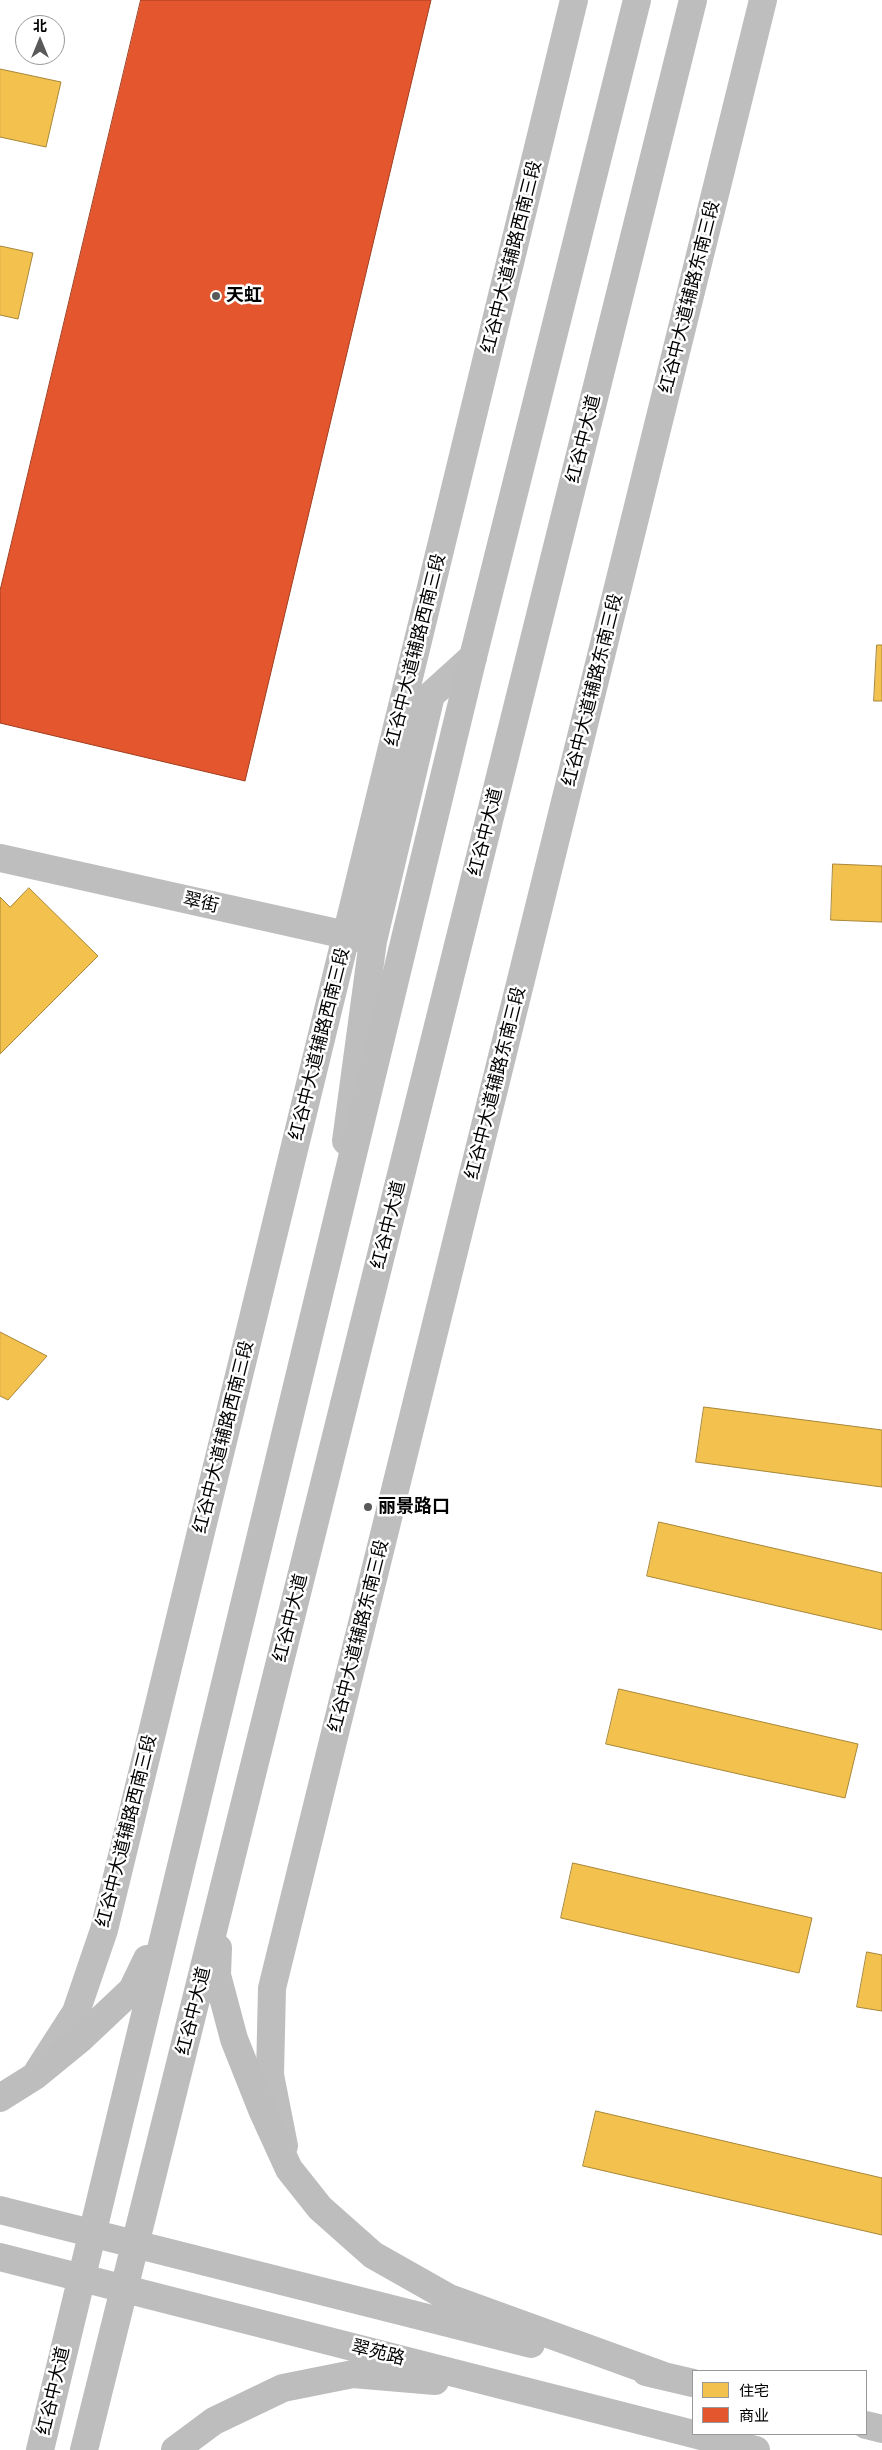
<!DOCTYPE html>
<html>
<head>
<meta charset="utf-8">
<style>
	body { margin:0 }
	#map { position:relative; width:882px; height:2450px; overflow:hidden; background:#fff; font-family:"PT Sans Narrow","Noto Sans SC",sans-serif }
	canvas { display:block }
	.legend { position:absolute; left:692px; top:2370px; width:175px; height:65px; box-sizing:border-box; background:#fff; border:1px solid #999; margin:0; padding:6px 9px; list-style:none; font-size:15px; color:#000 }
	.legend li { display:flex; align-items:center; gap:10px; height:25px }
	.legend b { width:25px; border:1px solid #999 }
	.north { position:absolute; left:15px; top:15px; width:50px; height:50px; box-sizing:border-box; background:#fff; border:1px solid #999; border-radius:50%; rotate:0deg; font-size:14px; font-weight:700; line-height:20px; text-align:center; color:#000 }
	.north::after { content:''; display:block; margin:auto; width:18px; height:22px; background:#595959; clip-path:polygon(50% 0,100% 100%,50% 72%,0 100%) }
</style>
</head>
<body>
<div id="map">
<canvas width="882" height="2450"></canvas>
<ul class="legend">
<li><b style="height:14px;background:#f2c14e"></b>住宅</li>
<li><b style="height:14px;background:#e4572e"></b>商业</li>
</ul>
<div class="north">北</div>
</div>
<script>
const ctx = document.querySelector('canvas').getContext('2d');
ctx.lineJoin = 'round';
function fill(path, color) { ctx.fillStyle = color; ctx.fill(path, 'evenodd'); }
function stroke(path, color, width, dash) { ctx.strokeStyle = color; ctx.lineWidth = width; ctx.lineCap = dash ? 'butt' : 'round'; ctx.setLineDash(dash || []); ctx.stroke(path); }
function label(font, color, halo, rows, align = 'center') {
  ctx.font = font + ' "PT Sans Narrow","Noto Sans SC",sans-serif'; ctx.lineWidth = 5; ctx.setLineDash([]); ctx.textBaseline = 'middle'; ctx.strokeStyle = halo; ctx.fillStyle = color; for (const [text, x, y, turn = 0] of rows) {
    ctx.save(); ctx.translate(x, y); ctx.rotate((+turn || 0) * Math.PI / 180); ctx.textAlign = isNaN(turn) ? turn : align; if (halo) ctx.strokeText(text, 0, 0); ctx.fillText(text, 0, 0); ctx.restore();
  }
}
const homes = new Path2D(`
	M0 69 61 82 46 147 0 137Z
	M0 246 33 253 18 319 0 315Z
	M877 645H882V701H874Z
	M833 864 882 866V922L831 920Z
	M29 888 98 956 0 1054V897L10 907Z
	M0 1332 47 1356 8 1400 0 1396Z
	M704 1407 882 1430V1487L696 1462Z
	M659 1522 882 1573V1630L647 1576Z
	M619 1689 858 1744 845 1798 606 1744Z
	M573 1863 812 1918 799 1973 561 1918Z
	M867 1952 882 1955V2011L857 2007Z
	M596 2111 882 2178V2235L583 2166Z`);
fill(homes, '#f2c14e');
stroke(homes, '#a98737', 1);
const shops = new Path2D(`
	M141 0H431L245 781 0 723V591Z`);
fill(shops, '#e4572e');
stroke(shops, '#a03d20', 1);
stroke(new Path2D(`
	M0 858 364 939
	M346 1141 373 941 431 695 473 657
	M38 2071 76 2012 104 1930 574 0
	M284 2146 270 2075 272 1988 763 0`), '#bebebe', 28);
stroke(new Path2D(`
	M218 1948 217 1975 234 2039 263 2112 289 2169 320 2208 373 2255 449 2298 664 2376
	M0 2098 35 2076 79 2040 132 1990 147 1959
	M0 2210 531 2344
	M0 2257 756 2450
	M646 2372 693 2383
	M866 2425 882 2429
	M40 2450 473 657 637 0
	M84 2450 693 0
	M175 2450 214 2421 283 2388 353 2374 435 2381`), '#bdbdbd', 28);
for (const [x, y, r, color] of [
	[216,296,5,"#595959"],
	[368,1507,5,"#595959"]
]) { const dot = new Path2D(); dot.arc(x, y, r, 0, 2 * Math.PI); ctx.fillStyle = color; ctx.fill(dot); stroke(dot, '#fff', 2); }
label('18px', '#000', '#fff', [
	["红谷中大道辅路西南三段",512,257,-76],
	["红谷中大道辅路东南三段",690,297,-76],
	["红谷中大道",584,439,-76],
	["红谷中大道辅路西南三段",416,650,-76],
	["红谷中大道辅路东南三段",593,690,-76],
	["红谷中大道",486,832,-76],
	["翠街",201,903,13],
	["红谷中大道辅路西南三段",320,1044,-76],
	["红谷中大道辅路东南三段",496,1083,-76],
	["红谷中大道",389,1225,-76],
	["红谷中大道辅路西南三段",224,1437,-76],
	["红谷中大道",291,1618,-76],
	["红谷中大道辅路东南三段",359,1636,-76],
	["红谷中大道辅路西南三段",127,1831,-76],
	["红谷中大道",194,2011,-76],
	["翠苑路",378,2353,14],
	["红谷中大道",54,2391,-77]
]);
label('bold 18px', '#000', '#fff', [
	["天虹",226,296],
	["丽景路口",378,1507]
], 'left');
</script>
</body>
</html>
